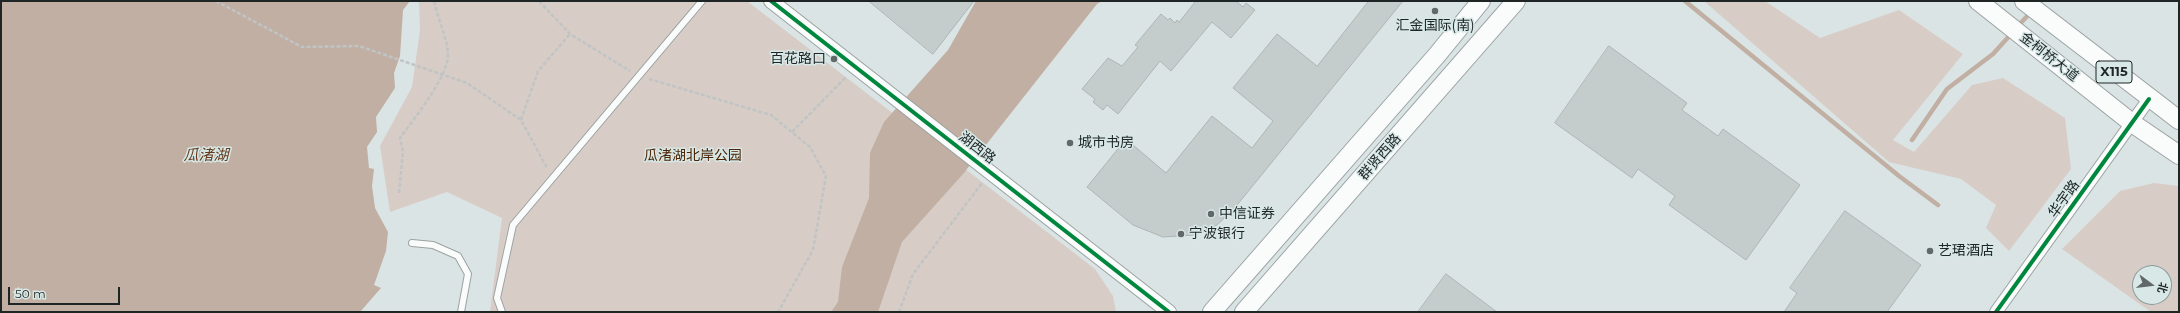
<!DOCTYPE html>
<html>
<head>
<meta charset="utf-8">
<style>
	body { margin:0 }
	#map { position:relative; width:2180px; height:313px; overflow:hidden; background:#dbe4e4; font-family:Montserrat,"Noto Sans SC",sans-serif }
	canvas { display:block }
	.frame { position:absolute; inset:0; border:2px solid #1f2525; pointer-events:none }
	.north { position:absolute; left:2132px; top:265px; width:40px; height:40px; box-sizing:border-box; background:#d7e8e7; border:1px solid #8d9a99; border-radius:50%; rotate:105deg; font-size:11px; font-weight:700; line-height:16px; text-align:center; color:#1f2525 }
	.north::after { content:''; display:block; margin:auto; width:14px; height:18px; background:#616868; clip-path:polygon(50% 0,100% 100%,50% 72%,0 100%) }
	.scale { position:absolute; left:8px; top:287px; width:112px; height:18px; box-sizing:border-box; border:2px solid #1f2525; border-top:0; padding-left:5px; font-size:12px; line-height:14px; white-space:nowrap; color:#1f2525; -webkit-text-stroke:3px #d7e8e7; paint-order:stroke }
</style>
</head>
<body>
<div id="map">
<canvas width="2180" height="313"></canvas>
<div class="frame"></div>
<div class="north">北</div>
<div class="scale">50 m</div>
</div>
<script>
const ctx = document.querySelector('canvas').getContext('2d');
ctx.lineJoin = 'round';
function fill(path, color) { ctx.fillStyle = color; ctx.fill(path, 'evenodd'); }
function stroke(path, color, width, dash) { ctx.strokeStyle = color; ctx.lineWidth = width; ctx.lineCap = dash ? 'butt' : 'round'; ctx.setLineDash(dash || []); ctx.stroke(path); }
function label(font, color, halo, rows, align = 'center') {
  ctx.font = font + ' Montserrat,"Noto Sans SC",sans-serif'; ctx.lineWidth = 3; ctx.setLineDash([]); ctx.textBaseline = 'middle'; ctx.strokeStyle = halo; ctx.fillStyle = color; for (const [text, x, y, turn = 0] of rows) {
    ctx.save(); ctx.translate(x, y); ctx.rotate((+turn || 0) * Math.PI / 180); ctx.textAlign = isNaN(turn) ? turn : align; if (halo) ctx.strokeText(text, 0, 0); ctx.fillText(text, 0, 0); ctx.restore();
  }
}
fill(new Path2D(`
	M419 1H747L1095 269 1113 296 1116 312H490L502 218 447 192 390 212 380 146 412 87 420 30Z
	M1704 1H1765L1820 38 1899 10 1963 54 1893 140 1914 152 1972 85 2003 78 2065 118 2071 169 2009 251 1986 228 1996 205 1961 179 1889 162Z
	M2154 183 2179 186V312H2151L2062 249 2120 191ZM2140 273H2164V297H2140Z`), '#d7cdc6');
fill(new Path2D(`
	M1 1H410L403 10 400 56 394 73 395 88 376 117 377 132 367 147 369 168 374 169 372 186 375 208 388 232 386 251 374 285 381 288 360 312H1Z
	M976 1H1102L1097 4 963 174 902 242 878 312H831L838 302 842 267 869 198 870 153 884 122 948 50Z`), '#c0afa2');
stroke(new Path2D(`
	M1685 1 1899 176 1938 205
	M2017 27 2031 12
	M1912 140 1947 89 1993 54 2012 33`), '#c0afa2', 4.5);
const building = new Path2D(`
	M869 1H974L933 54Z
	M1196 1H1236L1243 7 1246 3 1255 10 1231 38 1212 22 1171 71 1160 61 1118 114 1107 105 1103 110 1093 102 1095 99 1082 89 1108 58 1122 66 1138 47 1135 45 1161 14 1168 20 1170 18 1175 23 1177 20 1179 22Z
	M1369 1H1403L1233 210 1217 225 1194 235 1163 237 1133 225 1087 187 1126 139 1166 173 1212 116 1252 148 1273 121 1233 88 1277 34 1317 66Z
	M1609 46 1687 103 1682 110 1718 136 1723 129 1800 185 1746 260 1669 205 1675 196 1638 169 1632 178 1555 123Z
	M1845 211 1921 265 1887 312H1784L1797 293 1790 288Z
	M1446 274 1497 312H1418Z`);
fill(building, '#c5cccc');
stroke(building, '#adb5b4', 1);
const service = new Path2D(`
	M412 243 433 245 458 256 468 274 461 312
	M502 312 497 298 513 225 702 1`);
const minor = new Path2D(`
	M1996 312 2149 99`);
const tertiary = new Path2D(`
	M771 1 1169 312`);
const primary = new Path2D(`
	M1978 1 2132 123 2179 155
	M2024 1 2179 120
	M1212 312 1437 55 1481 1
	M1244 312 1516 1`);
stroke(service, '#9ba2a2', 8);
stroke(minor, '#9ba2a2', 14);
stroke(tertiary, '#9ba2a2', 16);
stroke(primary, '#9ba2a2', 20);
stroke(new Path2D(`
	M216 1 302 47 359 46 467 83 521 120 547 168
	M539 1 570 34 630 71
	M649 79 771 115 810 147 826 176 813 250 778 312
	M521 120 538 71 570 34
	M792 132 846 77
	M399 193 403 151 400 138C413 120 448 77 448 55 448 41 437 16 434 1
	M899 312 913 274 982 183`), '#c1c4c4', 2.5, [4, 2]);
stroke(service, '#fafbfb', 6);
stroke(minor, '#fafbfb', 12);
stroke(tertiary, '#fafbfb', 14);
stroke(primary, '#fafbfb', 18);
stroke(new Path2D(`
	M771 1 1169 312
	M1996 312 2149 99`), '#00873e', 4);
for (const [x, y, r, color] of [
	[1435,11,4,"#616868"],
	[834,59,4,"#616868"],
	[1070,143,4,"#616868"],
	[1211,214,4,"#616868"],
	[1181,234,4,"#616868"],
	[1930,251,4,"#616868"]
]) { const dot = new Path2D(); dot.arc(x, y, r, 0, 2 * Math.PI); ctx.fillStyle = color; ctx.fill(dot); stroke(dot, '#d7e8e7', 1.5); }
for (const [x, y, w] of [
	[2114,72,36]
]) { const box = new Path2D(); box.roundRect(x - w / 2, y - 11, w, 22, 3); ctx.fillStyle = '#d7e8e7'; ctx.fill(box); stroke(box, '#1f2525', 1); }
label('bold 13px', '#1f2525', null, [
	["X115",2114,72]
]);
label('14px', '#1f2525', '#d7e8e7', [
	["汇金国际(南)",1435,26,"center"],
	["百花路口",826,59,"right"],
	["城市书房",1078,143],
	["中信证券",1219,214],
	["宁波银行",1189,234],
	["艺珺酒店",1938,251]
], 'left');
label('14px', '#1f2525', '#d7e8e7', [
	["金柯桥大道",2049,57,38],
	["湖西路",977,148,38],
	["群贤西路",1380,157,-49],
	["华宇路",2064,199,-54]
]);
label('14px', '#4c2403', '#d7e8e7', [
	["瓜渚湖北岸公园",693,156]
]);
label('italic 15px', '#653b1c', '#d7e8e7', [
	["瓜渚湖",206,156]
]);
</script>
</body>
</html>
